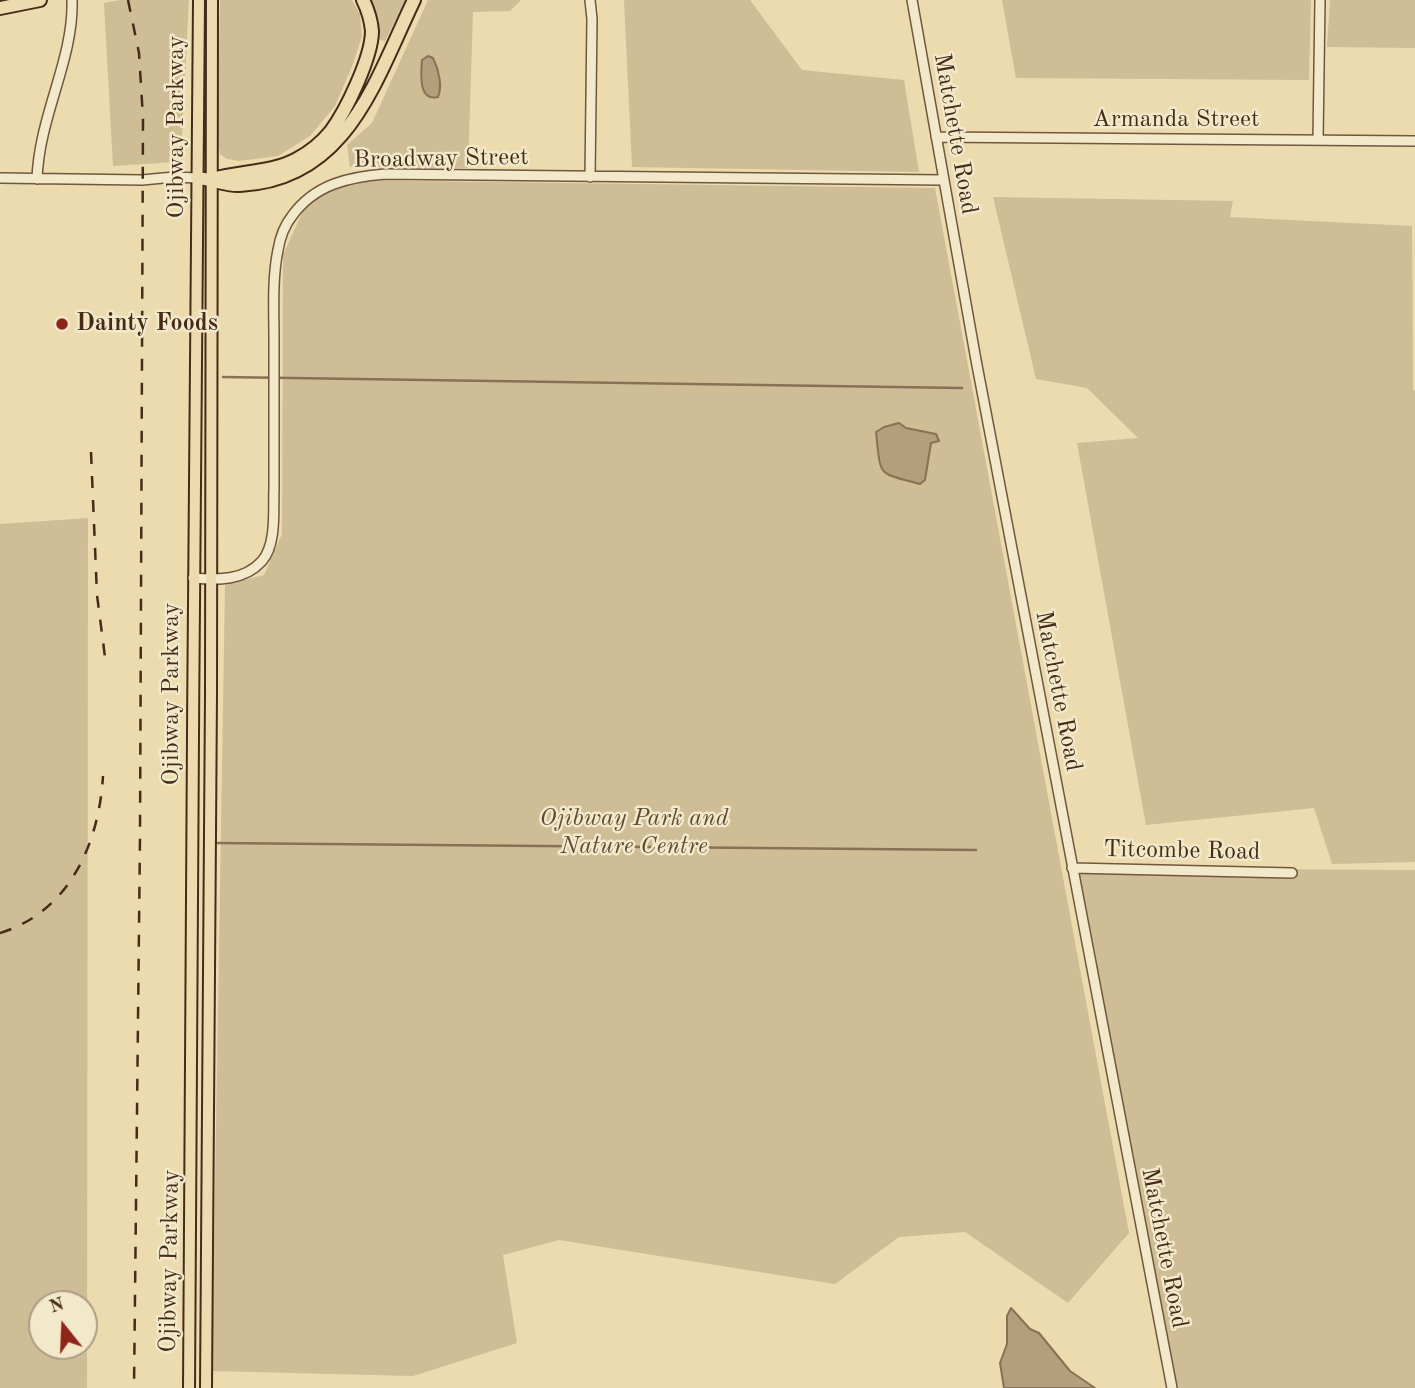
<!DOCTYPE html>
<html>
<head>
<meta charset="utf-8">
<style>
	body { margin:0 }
	#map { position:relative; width:1415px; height:1388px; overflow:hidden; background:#ebdbae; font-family:"Old Standard TT",serif }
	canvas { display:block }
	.north { position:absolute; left:28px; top:1290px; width:70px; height:70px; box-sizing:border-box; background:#f2e8ca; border:2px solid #ae9c83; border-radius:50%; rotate:342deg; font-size:19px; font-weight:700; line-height:28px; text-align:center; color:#472b19 }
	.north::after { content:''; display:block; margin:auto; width:24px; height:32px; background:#8f2418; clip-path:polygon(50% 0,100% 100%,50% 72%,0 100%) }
</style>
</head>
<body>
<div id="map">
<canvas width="1415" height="1388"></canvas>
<div class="north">N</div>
</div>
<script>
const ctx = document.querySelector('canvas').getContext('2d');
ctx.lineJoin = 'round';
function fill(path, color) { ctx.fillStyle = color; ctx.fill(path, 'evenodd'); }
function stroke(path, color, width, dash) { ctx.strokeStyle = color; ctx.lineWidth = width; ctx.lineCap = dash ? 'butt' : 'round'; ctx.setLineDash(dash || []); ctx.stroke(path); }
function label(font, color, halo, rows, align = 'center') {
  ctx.font = font + ' "Old Standard TT",serif'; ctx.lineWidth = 5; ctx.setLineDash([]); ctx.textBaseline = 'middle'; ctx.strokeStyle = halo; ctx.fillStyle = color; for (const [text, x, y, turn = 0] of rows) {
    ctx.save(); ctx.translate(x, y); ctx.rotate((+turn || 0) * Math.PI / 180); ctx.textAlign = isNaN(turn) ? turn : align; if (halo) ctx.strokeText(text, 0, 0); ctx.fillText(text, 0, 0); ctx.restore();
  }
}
fill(new Path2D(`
	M120 0H189L181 152 175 162 113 166 104 3Z
	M220 0H352L360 14 362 36 353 64 335 106 310 136 278 156 239 161 227 159 220 154 217 138Z
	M369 0H405L385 41 378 39 377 15Z
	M428 0H521L510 11 473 12 468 168 350 167 347 145 372 123Z
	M624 0H750L802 70 904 80 919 172 632 167Z
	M1002 0H1311L1309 80 1016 78Z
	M1330 0H1415V48L1327 47Z
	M350 180 935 188 1129 1233 1068 1303 965 1232 899 1237 835 1284 559 1240 503 1255 517 1343 413 1376 212 1371 225 585 264 575 282 534 283 255 306 204Z
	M993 197 1233 201 1230 217 1412 226 1413 390H1415V862L1332 864 1314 808 1146 825 1077 443 1138 438 1087 388 1036 379Z
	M88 518 87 1388H0V524ZM42 1304H84V1346H42Z
	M1072 868 1415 870V1388H1174Z`), '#cfbd95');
const water = new Path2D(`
	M428 56 433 58C438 68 443 86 438 97 418 102 421 73 422 60Z
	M899 423 906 428 936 434 939 441 931 443 925 480 920 484C877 472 881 479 876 432L884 427Z
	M1011 1308 1030 1329 1039 1333 1070 1371 1095 1388H1004L1000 1363 1007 1344V1316Z`);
fill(water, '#b39f7b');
stroke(water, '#887154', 2);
stroke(new Path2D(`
	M223 377 962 388
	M216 843 976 850`), '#887154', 2.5);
const minor = new Path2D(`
	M590 0 592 19 590 177
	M912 0 976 360 1172 1388
	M936 137 1415 141
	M1318 140 1320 0
	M0 178 142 180 174 177 197 178
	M37 179C39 116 74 59 72 0
	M193 578C218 580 244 581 262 561 277 544 273 509 274 489 274 439 274 389 274 340 274 310 272 279 278 250 280 238 284 226 292 216 315 184 349 177 385 174L943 180
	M1072 868 1292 873`);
const major = new Path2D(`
	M189 1388C194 925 192 463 199 0
	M206 1388 211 694 212 0`);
const highway = new Path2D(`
	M0 8 40 0
	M197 178C212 179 226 186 240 185 347 180 375 81 414 0
	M213 179C240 171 272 173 297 159 310 152 322 142 331 131 346 111 372 57 372 31 371 20 368 10 363 0`);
stroke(minor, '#70573e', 12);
stroke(major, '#472b19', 14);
stroke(highway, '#472b19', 16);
stroke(minor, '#f2e8ca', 9);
stroke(major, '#ebdbae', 10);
stroke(highway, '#ebdbae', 12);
stroke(new Path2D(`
	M128 0 139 53 143 118 140 837 134 1388
	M91 452 97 595 105 657
	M0 933C69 912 99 844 103 776`), '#472b19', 2.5, [12, 12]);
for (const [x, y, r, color] of [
	[62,324,7,"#8f2418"]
]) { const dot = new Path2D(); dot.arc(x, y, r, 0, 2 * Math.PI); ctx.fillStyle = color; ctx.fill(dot); stroke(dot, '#f2e8ca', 2.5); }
label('24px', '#472b19', '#f2e8ca', [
	["Armanda Street",1176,120],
	["Ojibway Parkway",177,127,-90],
	["Matchette Road",955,134,80],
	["Broadway Street",441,159,-1],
	["Matchette Road",1058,691,79],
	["Ojibway Parkway",172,694,-90],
	["Titcombe Road",1182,851,1],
	["Matchette Road",1164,1248,79],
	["Ojibway Parkway",170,1261,-89]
]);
label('bold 24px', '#472b19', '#f2e8ca', [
	["Dainty Foods",76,324]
], 'left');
label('italic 24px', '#624832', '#f2e8ca', [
	["Ojibway Park and",634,819],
	["Nature Centre",634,847]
]);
</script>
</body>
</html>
